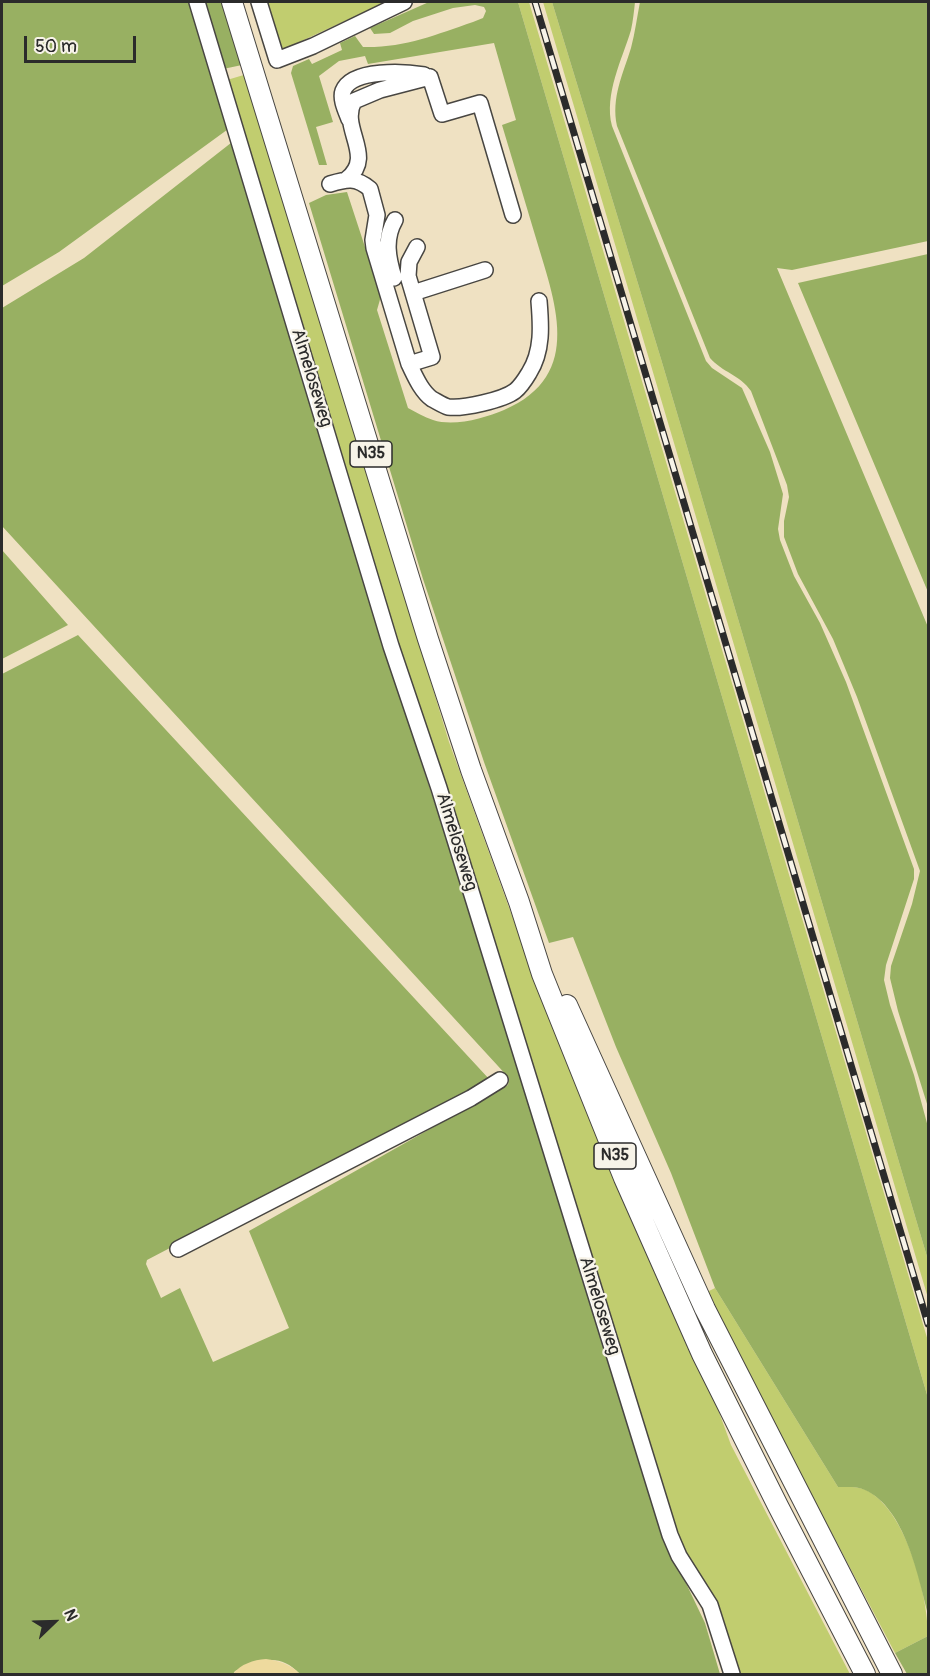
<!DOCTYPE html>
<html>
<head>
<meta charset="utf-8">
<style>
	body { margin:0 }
	#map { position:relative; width:930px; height:1676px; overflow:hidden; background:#efe1c2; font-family:Pangolin,sans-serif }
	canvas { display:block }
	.frame { position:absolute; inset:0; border:3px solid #2b2b2b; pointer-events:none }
	.north { position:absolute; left:24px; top:1592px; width:60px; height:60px; -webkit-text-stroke:4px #f7f3e8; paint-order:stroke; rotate:67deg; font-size:16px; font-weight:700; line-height:24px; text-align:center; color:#2b2b2b }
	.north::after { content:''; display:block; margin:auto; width:21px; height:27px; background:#2b2b2b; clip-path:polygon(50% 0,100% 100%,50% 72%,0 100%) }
	.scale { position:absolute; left:24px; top:36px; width:112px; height:27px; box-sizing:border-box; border:3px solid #2b2b2b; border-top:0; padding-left:8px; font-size:18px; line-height:21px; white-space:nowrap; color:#2b2b2b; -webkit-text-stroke:4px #f7f3e8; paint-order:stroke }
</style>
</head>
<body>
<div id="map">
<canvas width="930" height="1676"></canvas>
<div class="frame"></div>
<div class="north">N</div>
<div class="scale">50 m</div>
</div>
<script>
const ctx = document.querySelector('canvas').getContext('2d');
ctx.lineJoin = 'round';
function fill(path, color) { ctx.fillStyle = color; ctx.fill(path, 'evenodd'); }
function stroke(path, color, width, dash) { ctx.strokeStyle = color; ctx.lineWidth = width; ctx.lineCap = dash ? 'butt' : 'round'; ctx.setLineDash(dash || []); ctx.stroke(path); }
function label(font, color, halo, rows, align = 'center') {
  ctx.font = font + ' Pangolin,sans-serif'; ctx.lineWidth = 4.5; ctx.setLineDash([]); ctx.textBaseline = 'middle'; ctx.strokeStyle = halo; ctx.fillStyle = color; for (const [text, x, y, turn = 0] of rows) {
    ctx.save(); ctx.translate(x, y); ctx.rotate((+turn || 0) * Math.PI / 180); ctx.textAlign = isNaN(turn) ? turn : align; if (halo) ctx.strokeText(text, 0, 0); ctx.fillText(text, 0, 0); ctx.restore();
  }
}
fill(new Path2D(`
	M267 2H386L282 50Z
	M518 2H529L928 1341V1398Z
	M543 2H552L661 359 928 1260V1298Z
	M247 74 449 742 544 1004 582 1101 708 1382 731 1445 850 1674H738L680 1544 374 563 325 398 227 80Z
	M715 1288 838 1487C846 1487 858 1486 866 1490 906 1510 928 1594 928 1636L895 1653 705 1293Z`), '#c1cd6f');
fill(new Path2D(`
	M2 2H193L231 127 59 252 2 286Z
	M203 2H222L242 65 223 69Z
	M429 2H518L928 1398V1614C918 1576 905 1508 865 1490 858 1486 846 1487 838 1487L715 1288 671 1173 616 1047 573 937 549 943 484 762 423 579 309 203 326 195 347 192 381 296 377 310 408 408C416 412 424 417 433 420 454 427 485 418 504 410 586 375 554 300 535 235 524 198 513 162 502 125L516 120 494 43 368 64 365 56 339 61 319 76 333 122 316 127 327 165H319L291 73 293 66 309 59 312 64 342 50 340 43 355 36 363 47C404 48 435 35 473 22L483 18 486 11 484 7 475 5 453 8 413 21 390 33 374 34 370 28Z
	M552 2H635C634 11 633 21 631 30 622 60 604 94 612 126L706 361 712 368 742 388 770 452 783 494 778 529 780 540 794 576 820 623 846 682 914 869V879L886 965 884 980 890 1005 914 1075 928 1127V1260L661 359Z
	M640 2H928V241L792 270 777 268 928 627V1107L898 1011 890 978 891 966 912 904 920 871 857 697 833 639 798 574 784 537V521L789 497 787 485 751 391C740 375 722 372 710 358L617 126C611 98 623 74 631 48 635 33 637 17 640 2Z
	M236 139 317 426 383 645 492 979 663 1535 705 1623 720 1674H300C278 1651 260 1661 235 1671L233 1674H2V674L78 635 490 1080 147 1260 146 1264 161 1298 180 1288 213 1362 289 1328 249 1231 508 1085 509 1078 2 526V308L84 258Z
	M928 254V592L798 283Z
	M2 550 68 625 2 659Z
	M928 1636V1674H907L895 1653Z`), '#98b062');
fill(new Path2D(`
	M266 1659C279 1661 290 1664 300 1674H233C241 1664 253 1660 266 1659Z`), '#eeda9e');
const minor = new Path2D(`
	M197 2 391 646 439 788 670 1535 679 1556 710 1605 732 1674
	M259 2 277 60 313 46 404 2
	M430 77 442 114 480 103 513 215
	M349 119C346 111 340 99 343 91 352 68 406 72 424 75
	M347 179C376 156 339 128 354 101L380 90 430 77
	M330 184C347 179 356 177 370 189L377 215 373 240 374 248 409 364C415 376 421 391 432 399 436 401 444 406 448 407 463 409 503 400 515 391 520 387 526 378 529 373 543 351 541 325 539 301
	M394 278C388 258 384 239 395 220
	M413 293 485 270
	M409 364 432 357 408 276 409 262 417 247
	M178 1249 471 1098 500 1080`);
const major = new Path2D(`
	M232 2 428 639 471 770 519 902 542 974 624 1178 702 1354 778 1506 865 1674
	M567 1005 705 1309 892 1674`);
stroke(minor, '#484642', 18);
stroke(major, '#484642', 22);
stroke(minor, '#fff', 15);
stroke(major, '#fff', 20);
const rail = new Path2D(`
	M535 2 928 1324`);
stroke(rail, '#2b2b2b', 7);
stroke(rail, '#f7f3e8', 4.5, [14]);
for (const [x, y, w] of [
	[371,454,42],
	[615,1156,42]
]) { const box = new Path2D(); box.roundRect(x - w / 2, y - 13, w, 26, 4.5); ctx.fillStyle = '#f7f3e8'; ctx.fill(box); stroke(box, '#2b2b2b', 1.5); }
label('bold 16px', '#2b2b2b', null, [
	["N35",371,454],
	["N35",615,1156]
]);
label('18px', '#2b2b2b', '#f7f3e8', [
	["Almeloseweg",311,378,73],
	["Almeloseweg",456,842,73],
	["Almeloseweg",599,1306,73]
]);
</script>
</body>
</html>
